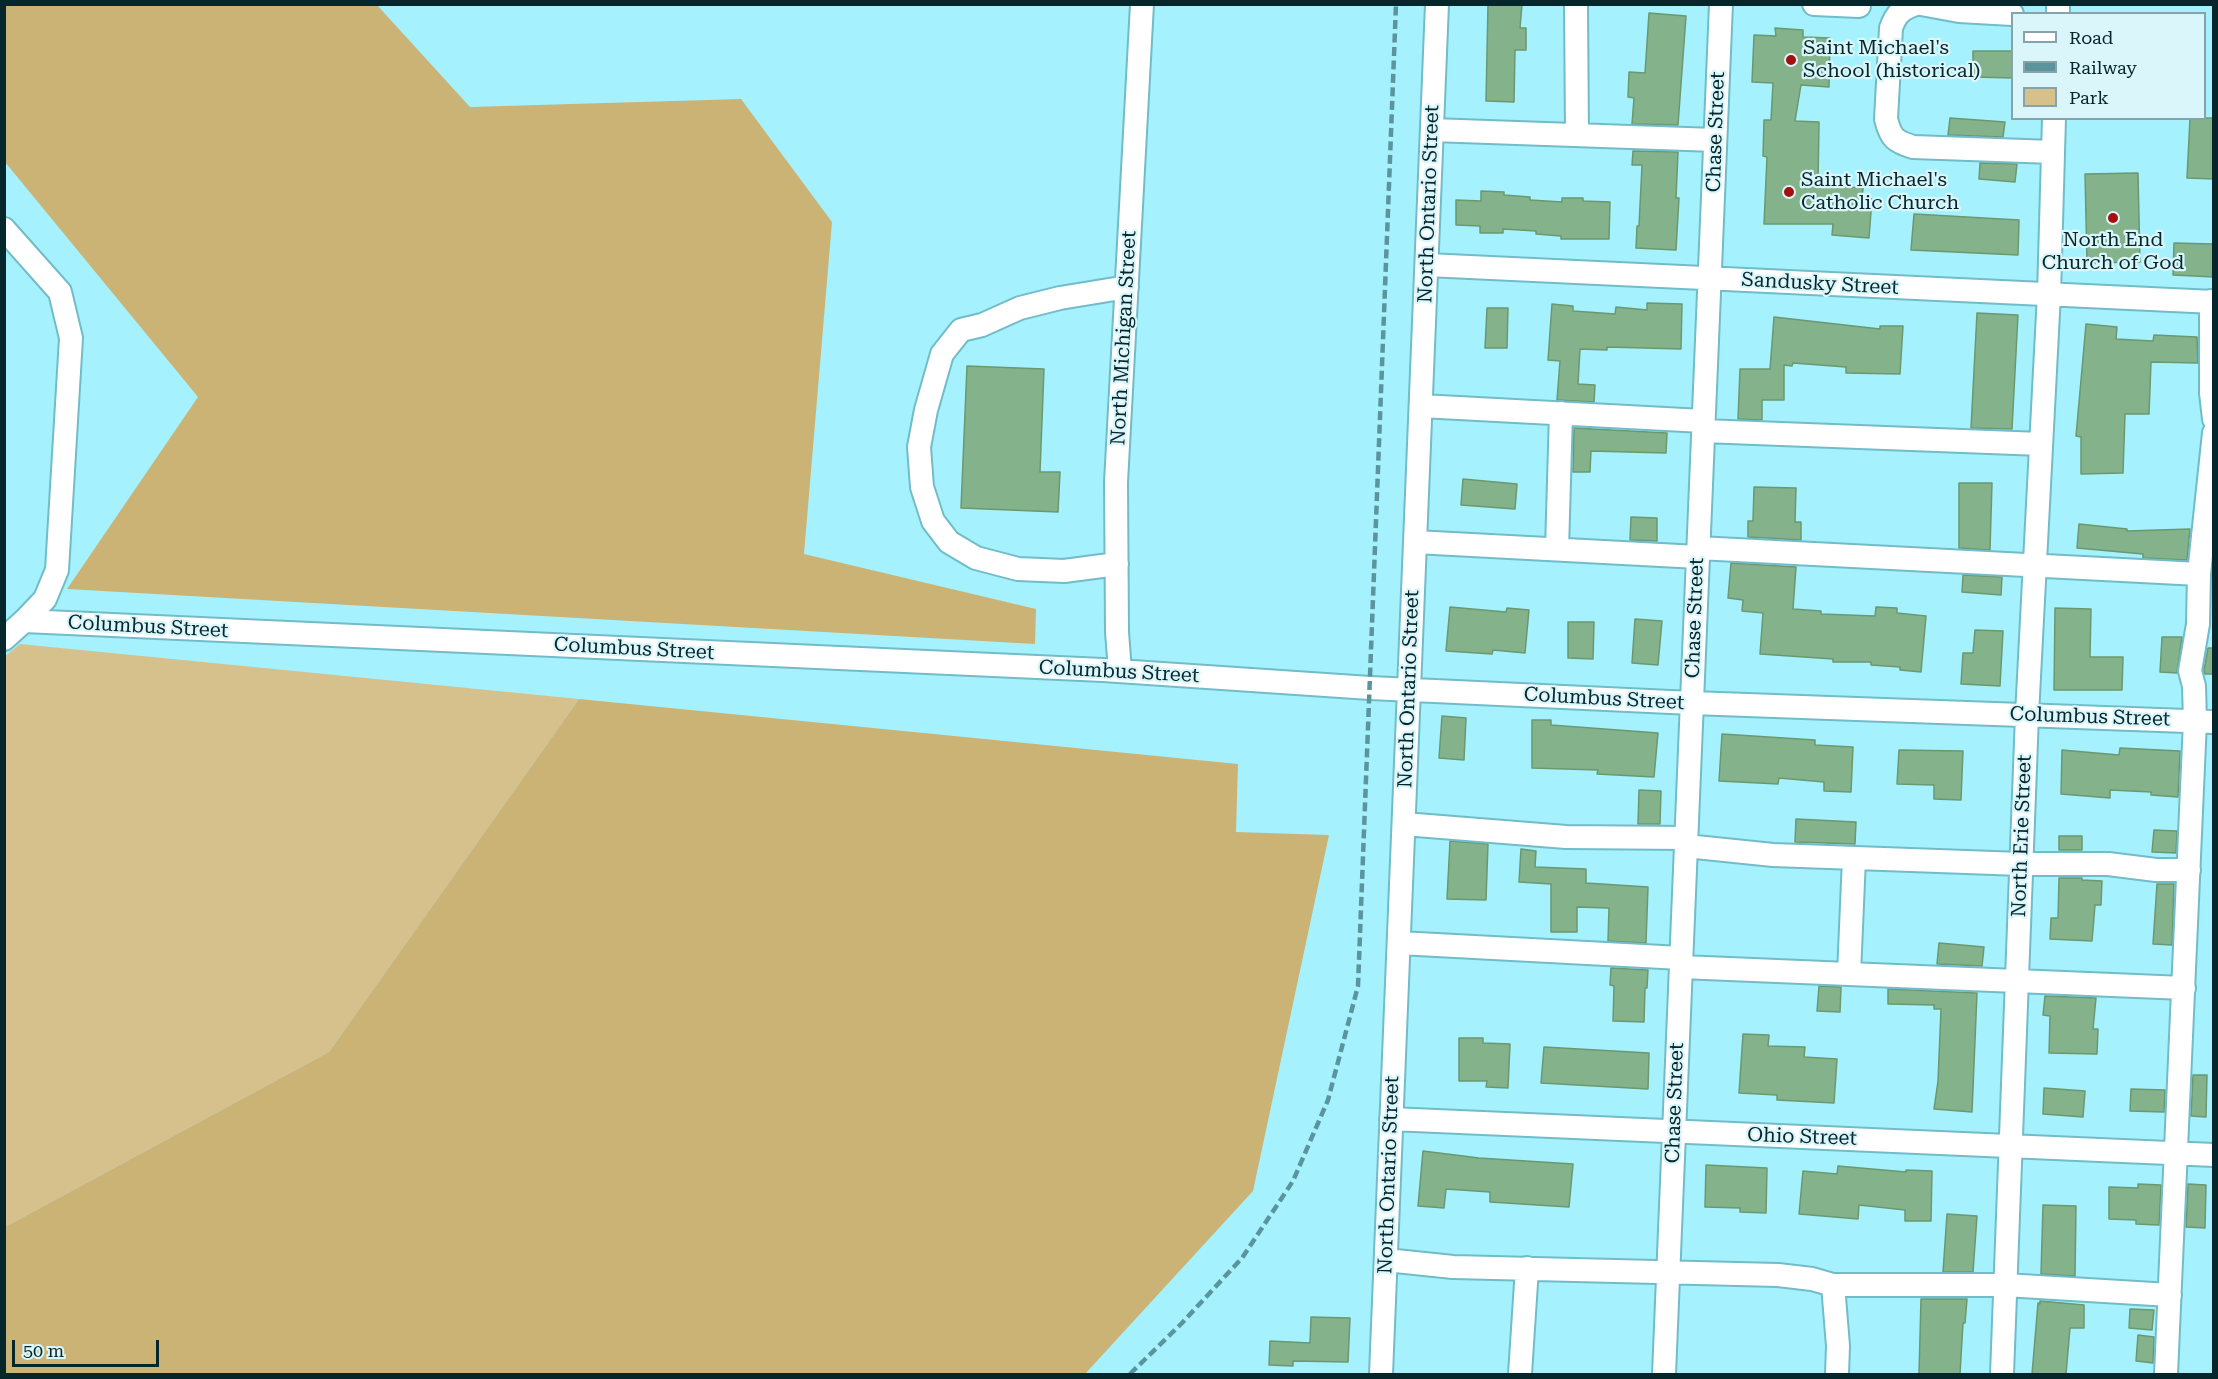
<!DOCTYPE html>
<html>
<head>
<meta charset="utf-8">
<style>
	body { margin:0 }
	#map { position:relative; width:2218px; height:1379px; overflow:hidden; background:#a5f2fe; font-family:"Roboto Serif",serif }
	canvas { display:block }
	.frame { position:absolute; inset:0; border:6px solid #05262b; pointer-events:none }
	.legend { position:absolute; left:2011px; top:12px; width:195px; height:108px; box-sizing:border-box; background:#daf6fb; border:2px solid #85a3a8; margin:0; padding:8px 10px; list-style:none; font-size:18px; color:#05262b }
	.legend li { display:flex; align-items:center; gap:12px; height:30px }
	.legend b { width:30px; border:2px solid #85a3a8 }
	.scale { position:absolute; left:12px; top:1340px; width:147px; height:27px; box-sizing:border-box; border:3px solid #05262b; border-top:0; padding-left:8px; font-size:18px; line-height:21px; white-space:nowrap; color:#05262b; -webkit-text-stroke:4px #daf6fb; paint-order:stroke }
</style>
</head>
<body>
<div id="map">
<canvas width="2218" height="1379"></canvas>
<div class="frame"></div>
<ul class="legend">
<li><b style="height:8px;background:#fff"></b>Road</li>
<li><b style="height:8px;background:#5b949c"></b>Railway</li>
<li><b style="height:16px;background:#d6c08b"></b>Park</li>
</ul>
<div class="scale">50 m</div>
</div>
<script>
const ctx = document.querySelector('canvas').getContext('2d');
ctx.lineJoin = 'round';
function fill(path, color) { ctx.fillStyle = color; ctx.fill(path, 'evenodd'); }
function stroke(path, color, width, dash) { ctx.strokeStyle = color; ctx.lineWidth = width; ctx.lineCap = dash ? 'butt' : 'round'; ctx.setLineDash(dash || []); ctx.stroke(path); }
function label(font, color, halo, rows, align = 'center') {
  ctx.font = font + ' "Roboto Serif",serif'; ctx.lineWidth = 4.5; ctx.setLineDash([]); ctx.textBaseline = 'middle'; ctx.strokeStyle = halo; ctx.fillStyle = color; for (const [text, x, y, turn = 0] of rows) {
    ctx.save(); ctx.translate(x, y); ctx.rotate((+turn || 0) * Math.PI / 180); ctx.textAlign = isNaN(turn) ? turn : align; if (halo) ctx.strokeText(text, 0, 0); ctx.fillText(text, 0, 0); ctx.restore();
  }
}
fill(new Path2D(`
	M20 644 579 699 329 1052 5 1227 4 657Z`), '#d6c08b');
fill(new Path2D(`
	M4 5H377L470 107 741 99 832 222 804 554 1036 609 1035 644 67 589 198 397 5 162Z
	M579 699 1238 764 1236 832 1329 835 1253 1191 1085 1374H5V1227L329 1052Z`), '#cbb376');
const building = new Path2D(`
	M1488 4H1522L1520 28H1526V50H1515L1514 102 1486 101Z
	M1649 13 1686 16 1678 125 1632 124 1634 98 1628 97 1629 72 1645 73Z
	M1775 28 1803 30V37L1830 38 1829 87 1801 85 1795 121 1819 122 1818 185 1863 188 1862 199H1872L1869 238 1832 235 1833 224H1764L1767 157 1763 156 1764 120H1771L1773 83 1752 82 1754 35 1776 36Z
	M1973 51H2013V78L1973 77Z
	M1950 118 2005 122 2003 137 1948 135Z
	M2190 118H2214V179L2187 178Z
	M1633 151 1678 152 1676 198H1679L1676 250 1636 248 1637 226H1639L1642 165H1632Z
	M1980 163 2017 164 2015 182 1979 179Z
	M2138 173 2140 262 2087 263 2085 174Z
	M1481 191 1504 192V195L1530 197V200L1562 202V198H1583V201L1610 202 1609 239H1561V236L1536 234V231L1503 229V233H1480V226L1456 225V200L1481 201Z
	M1914 214 2019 220 2018 255 1911 250Z
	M2174 243 2214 244V277L2173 275Z
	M1647 303 1682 304 1681 349 1607 347V350L1580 349 1578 384 1595 385 1594 402 1557 400 1560 361 1548 360 1552 304 1573 306V311L1615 314 1616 307 1647 310Z
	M1487 308H1508L1507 348H1485Z
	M1977 313 2018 315 2012 429 1971 428Z
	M1774 317 1880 329V326H1903L1900 374 1846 373V367L1793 363 1792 366 1784 365V400H1762V420L1738 419 1740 369H1770Z
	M2086 324 2117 327 2116 339 2153 341 2154 335 2197 337 2198 363 2151 362 2149 414H2125L2123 473 2081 474V437L2076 436Z
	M967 366 1044 369 1040 472H1060L1058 512 961 508Z
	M1574 428 1667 433 1666 453 1591 451 1590 472H1573Z
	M1463 479 1517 484 1515 509 1461 505Z
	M1959 483H1992L1990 550 1959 548Z
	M1754 487 1796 488 1795 522H1801V540L1748 537V521H1753Z
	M1631 517 1657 518V541L1630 540Z
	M2079 524 2127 529V531L2190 529 2187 560 2143 558V554L2077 548Z
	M1731 563 1796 567 1793 609 1821 611V614L1875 616 1876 607 1897 608V613L1926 616 1921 672 1900 670V667L1871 665V662H1833V659L1760 654 1763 613 1742 611 1743 600 1728 598Z
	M1963 575 2002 577 2001 595 1962 592Z
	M1450 607 1506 612 1507 608 1529 610 1525 653 1493 650 1492 654 1446 651Z
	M2055 608 2091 609 2090 657H2123L2122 690H2054Z
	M1635 619 1662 621 1658 665 1632 663Z
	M1568 622H1594L1593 659 1568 658Z
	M1975 630 2003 631 2000 686 1961 684 1963 653H1973Z
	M2162 637H2182L2177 673 2160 672Z
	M2208 648H2214V674H2205L2204 670Z
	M1442 716 1466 718 1464 760 1439 758Z
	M1532 720H1551V725L1658 733 1654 777 1597 774 1598 770 1532 768Z
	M1722 734 1815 740V745L1853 747 1851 792 1824 791V782L1779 778 1778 784 1719 781Z
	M2120 748 2180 751 2178 797 2151 795V792L2110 790V798L2061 794 2062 750 2119 755Z
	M1899 750 1963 751 1961 800 1934 799V785L1897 784Z
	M1639 790 1661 791 1660 824H1638Z
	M1796 819 1856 822 1855 844 1795 842Z
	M2154 830 2177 831 2176 853 2152 852Z
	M2059 836H2082V850H2059Z
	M1450 841 1488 844 1486 900 1447 899Z
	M1521 849 1536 851 1535 867 1586 869V883L1648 887 1646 943 1608 941 1609 908 1577 907V932H1551V884L1519 882Z
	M2059 878H2082V880L2102 881 2101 905H2095L2092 941 2050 939 2051 918H2058Z
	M2157 884H2174L2172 945 2153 944Z
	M1939 943 1984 947 1982 966 1937 964Z
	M1611 968 1648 970 1647 988H1645L1644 1022 1613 1021 1614 986 1610 985Z
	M1819 986 1841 987 1840 1012 1817 1011Z
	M1888 989 1977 993 1972 1112 1934 1109 1938 1081 1941 1009H1934V1005L1888 1004Z
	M2045 996 2096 998 2093 1029H2098L2097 1054 2049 1053 2050 1016 2043 1015Z
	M1743 1034 1769 1035 1768 1046 1805 1047 1804 1057 1837 1059 1834 1103 1777 1100V1095L1739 1093Z
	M1459 1038H1483V1043L1510 1044 1508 1088 1486 1087 1487 1081H1459Z
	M1544 1047 1649 1053 1648 1089 1541 1083Z
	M2193 1075H2207L2206 1117 2191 1116Z
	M2044 1088 2085 1091 2083 1117 2043 1114Z
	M2131 1089 2165 1090 2164 1112 2130 1111Z
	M1423 1151 1479 1158 1573 1164 1569 1207 1490 1202V1192L1446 1189 1444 1208 1418 1206Z
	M1706 1165 1767 1168 1766 1213 1740 1212V1208L1705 1207Z
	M1838 1166 1906 1172V1170L1932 1171 1931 1221H1905V1210L1859 1205 1858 1219 1799 1214 1803 1171 1837 1174Z
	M2138 1184 2161 1185 2159 1225 2136 1224V1220L2109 1219V1187L2138 1188Z
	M2188 1184 2206 1185 2205 1228 2186 1227Z
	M2043 1205 2076 1206 2075 1276 2041 1274Z
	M1947 1214 1977 1216 1973 1272H1943Z
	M1921 1299H1967L1965 1323H1963L1960 1374H1919Z
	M2040 1301 2084 1305V1328H2070L2066 1374H2032L2038 1303 2040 1304Z
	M2130 1309 2154 1310 2152 1330 2129 1328Z
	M1311 1317 1350 1318 1348 1362 1293 1361V1366L1269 1365 1270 1341 1310 1343Z
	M2138 1335 2154 1337 2153 1363 2136 1361Z`);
fill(building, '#84b38b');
stroke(building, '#6a9871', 1.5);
const minor = new Path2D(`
	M1576 4 1577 135
	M1814 4 1859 6
	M1916 4C1901 9 1896 14 1891 28L1886 119C1891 139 1895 141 1913 147L2053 152
	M1921 4 1959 11 2012 14
	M2058 14V4
	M1432 130 1715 140
	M4 229 60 292 71 338 57 570 45 599 24 621 4 639
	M1427 265 2214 302
	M2211 301V393L2214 419
	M1421 406 1703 421
	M1703 431 2041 444
	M1415 542 1698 557
	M1698 548 2199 574
	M1557 549 1561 413
	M1117 564 1064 571 1018 569 976 558 949 542 933 521 922 487 919 447 926 410 942 354 961 330 982 325 1020 308 1060 298 1127 287
	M24 621 1103 670 1370 688 1692 703 2214 722
	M1120 671 1117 632 1116 482 1142 4
	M1404 824 1566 837 1686 838
	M1686 846 1773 855 2021 864H2108L2156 870H2189
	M1399 943 1681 958
	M1681 967 2184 988
	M1849 974 1854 858
	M1391 1119 2214 1155
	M1386 1260 1453 1267 1778 1275 1812 1279 1833 1285H2005L2170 1295
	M1833 1285 1838 1346 1837 1374
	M1381 1374 1437 4
	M1520 1374 1527 1268
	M1664 1374 1721 4
	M2002 1374 2027 715 2049 294 2054 118
	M2166 1374 2195 721 2194 686 2190 671 2198 624 2199 574 2214 433`);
stroke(minor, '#71bcc8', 26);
stroke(minor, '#fff', 22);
stroke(new Path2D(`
	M1130 1374 1182 1323 1242 1258 1293 1181 1328 1100 1358 986 1396 4`), '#5b949c', 4.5, [9, 4.5]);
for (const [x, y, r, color] of [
	[1791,60,6,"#a50f0d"],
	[1789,192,6,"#a50f0d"],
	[2113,218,6,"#a50f0d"]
]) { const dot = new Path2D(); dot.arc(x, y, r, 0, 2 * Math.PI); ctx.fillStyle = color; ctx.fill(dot); stroke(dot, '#daf6fb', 2); }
label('20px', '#05262b', '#daf6fb', [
	["Saint Michael's",1803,48],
	["School (historical)",1803,71],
	["Saint Michael's",1801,180],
	["Catholic Church",1801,203],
	["North End",2113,240,"center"],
	["Church of God",2113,263,"center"]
], 'left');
label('20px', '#05262b', '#daf6fb', [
	["Chase Street",1716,132,-88],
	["North Ontario Street",1429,204,-88],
	["Sandusky Street",1820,284,3],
	["North Michigan Street",1124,338,-87],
	["Chase Street",1695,618,-88],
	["Columbus Street",148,627,3],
	["Columbus Street",634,649,3],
	["Columbus Street",1119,672,3],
	["North Ontario Street",1409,689,-88],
	["Columbus Street",1604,699,3],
	["Columbus Street",2090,717,2],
	["North Erie Street",2022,836,-88],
	["Chase Street",1675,1103,-88],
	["Ohio Street",1802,1137,2],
	["North Ontario Street",1389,1175,-88]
]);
</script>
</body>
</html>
